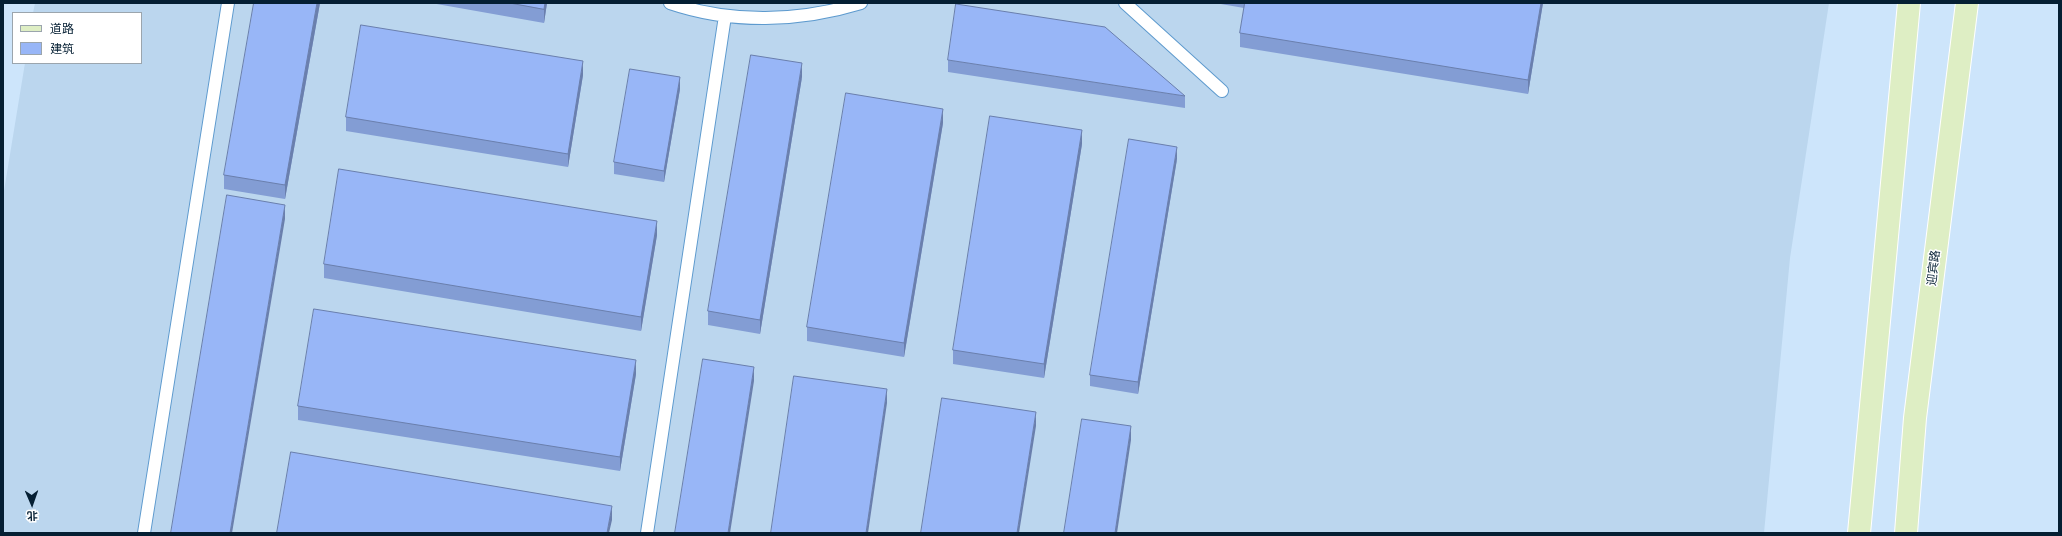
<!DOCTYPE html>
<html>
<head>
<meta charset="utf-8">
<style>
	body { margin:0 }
	#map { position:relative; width:2062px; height:536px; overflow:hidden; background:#cde5fb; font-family:Manrope,"Noto Sans SC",sans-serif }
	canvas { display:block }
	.frame { position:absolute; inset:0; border:4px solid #051f33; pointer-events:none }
	.legend { position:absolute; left:12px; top:12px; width:130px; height:52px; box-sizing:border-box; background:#fff; border:1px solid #9ba5ad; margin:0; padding:5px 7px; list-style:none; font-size:12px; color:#051f33 }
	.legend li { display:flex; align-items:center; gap:8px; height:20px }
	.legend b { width:20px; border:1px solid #9ba5ad }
	.north { position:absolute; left:12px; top:484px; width:40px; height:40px; -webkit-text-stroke:3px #fff; paint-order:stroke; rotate:178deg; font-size:11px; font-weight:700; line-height:16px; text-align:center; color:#051f33 }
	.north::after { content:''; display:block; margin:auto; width:14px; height:18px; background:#051f33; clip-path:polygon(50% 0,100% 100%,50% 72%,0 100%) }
</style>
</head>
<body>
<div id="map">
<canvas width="2062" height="536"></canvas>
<div class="frame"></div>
<ul class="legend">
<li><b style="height:5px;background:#deeec4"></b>道路</li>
<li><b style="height:11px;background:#98b6f7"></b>建筑</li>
</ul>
<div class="north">北</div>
</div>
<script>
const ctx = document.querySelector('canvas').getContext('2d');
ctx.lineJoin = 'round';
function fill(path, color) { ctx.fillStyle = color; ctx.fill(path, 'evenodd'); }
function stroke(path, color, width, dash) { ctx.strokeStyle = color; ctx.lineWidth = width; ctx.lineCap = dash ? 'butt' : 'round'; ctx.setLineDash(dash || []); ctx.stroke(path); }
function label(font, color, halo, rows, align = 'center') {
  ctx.font = font + ' Manrope,"Noto Sans SC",sans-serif'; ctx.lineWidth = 3; ctx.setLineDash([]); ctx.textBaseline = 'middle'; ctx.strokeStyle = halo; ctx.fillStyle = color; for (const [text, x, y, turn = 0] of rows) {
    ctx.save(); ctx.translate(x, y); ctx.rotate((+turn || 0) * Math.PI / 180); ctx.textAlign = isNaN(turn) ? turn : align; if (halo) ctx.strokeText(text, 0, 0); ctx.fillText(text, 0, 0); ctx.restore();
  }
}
fill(new Path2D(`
	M35 3H1829L1790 258 1764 533H3V197L25 63H141V13H33Z`), '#bbd6ee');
const lane = new Path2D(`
	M670 3C732 24 799 22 861 3
	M1125 3 1222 91
	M144 533 228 3
	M647 533 725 16`);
const primary = new Path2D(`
	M1859 533 1909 3
	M1906 533 1915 418 1967 3`);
stroke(lane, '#5d9ace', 14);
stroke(primary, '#fff', 24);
stroke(lane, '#fff', 12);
stroke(primary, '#deeec4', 22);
fill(new Path2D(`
	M320 3 285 199 224 189V175Z
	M431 3H547L544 23Z
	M1215 3H1543L1528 94 1240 47V33L1244 8Z
	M948 60 1185 96V108L948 72Z
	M583 75 568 167 346 131V117Z
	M802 77 760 334 708 325V311Z
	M680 89 664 182 614 174V162Z
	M943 123 904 357 807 341V327Z
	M1082 144 1044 378 953 364V350Z
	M1177 159 1138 394 1090 386V375Z
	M657 235 641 331 324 278V264Z
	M636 374 620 471 298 420V406Z`), '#839dd4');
fill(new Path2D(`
	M317 3H320L285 199V185Z
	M545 3H547L544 23V9Z
	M1541 3H1543L1528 94V80Z
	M583 61V75L568 167V154Z
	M802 63V77L760 334V320Z
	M680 77V89L664 182V171Z
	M943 109V123L904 357V343Z
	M1082 130V144L1044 378V364Z
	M1177 147V159L1138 394V382Z
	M285 205V219L232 533H230Z
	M657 221V235L641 331V317Z
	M636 360V374L620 471V457Z
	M754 367V381L730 533H728Z
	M887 389V403L868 533H866Z
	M1036 412V426L1019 533H1017Z
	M1131 426V440L1117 533H1115Z
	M612 506V520L609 533H607Z`), '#6a7fad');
const building = new Path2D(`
	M254 3H317L285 185 224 175Z
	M510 3H545L544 9Z
	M1245 3H1541L1528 80 1240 33Z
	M956 4 1105 27 1185 96 948 60Z
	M361 25 583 61 568 154 346 117Z
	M751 55 802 63 760 320 708 311Z
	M630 69 680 77 664 171 614 162Z
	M846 93 943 109 904 343 807 327Z
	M990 116 1082 130 1044 364 953 350Z
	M1129 139 1177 147 1138 382 1090 375Z
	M339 169 657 221 641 317 324 264Z
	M227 195 285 205 230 533H171Z
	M314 309 636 360 620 457 298 406Z
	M703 359 754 367 728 533H675Z
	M794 376 887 389 866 533H771Z
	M942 398 1036 412 1017 533H921Z
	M1082 419 1131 426 1115 533H1064Z
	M291 452 612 506 607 533H277Z`);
fill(building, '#98b6f7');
stroke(building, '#6a7fad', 1);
label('12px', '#051f33', '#fff', [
	["迎宾路",1934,268,-83]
]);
</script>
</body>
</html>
